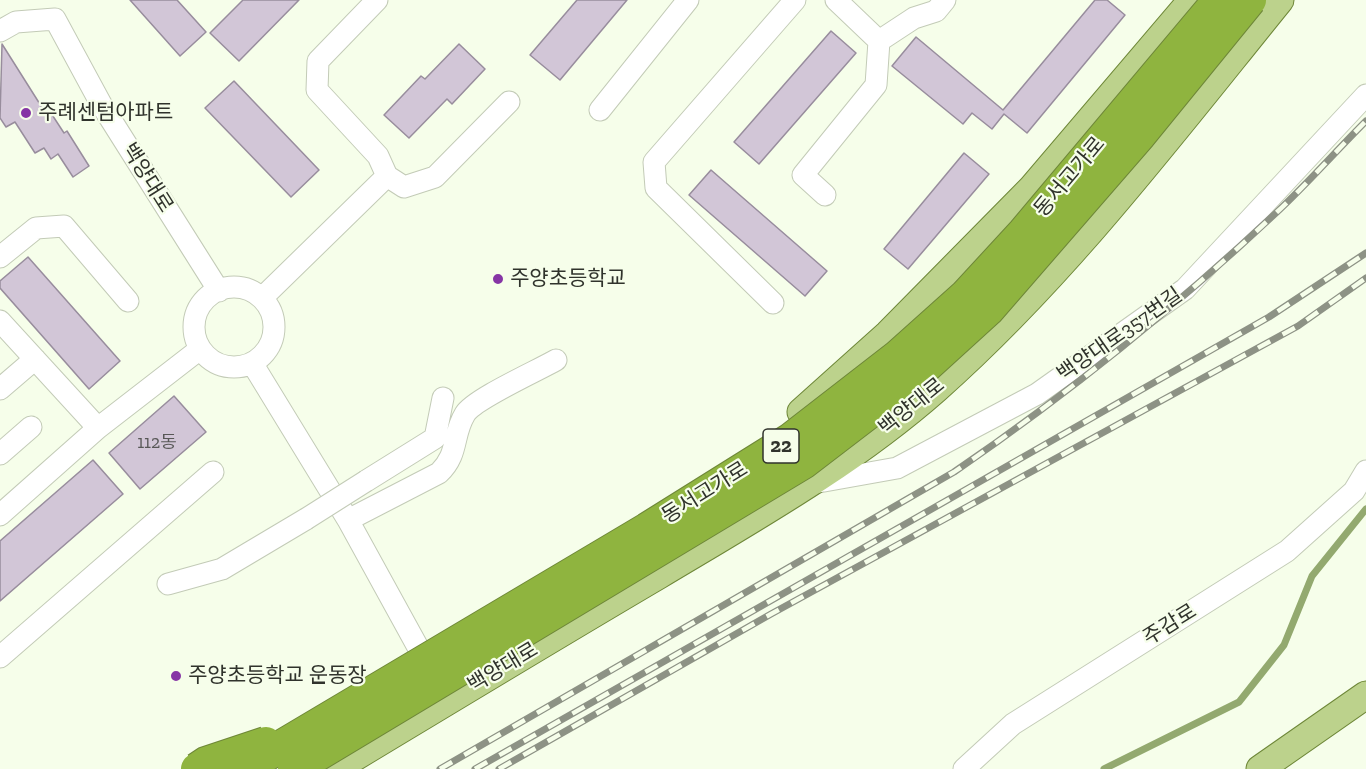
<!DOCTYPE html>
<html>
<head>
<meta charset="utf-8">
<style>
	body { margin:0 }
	canvas { display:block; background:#f6feea }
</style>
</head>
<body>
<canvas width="1366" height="769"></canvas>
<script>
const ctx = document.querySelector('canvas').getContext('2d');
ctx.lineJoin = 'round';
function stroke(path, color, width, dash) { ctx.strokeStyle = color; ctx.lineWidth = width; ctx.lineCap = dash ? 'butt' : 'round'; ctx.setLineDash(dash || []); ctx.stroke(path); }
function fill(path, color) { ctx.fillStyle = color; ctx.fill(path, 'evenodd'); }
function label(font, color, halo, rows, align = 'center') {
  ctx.font = font + ' "Zilla Slab","Noto Sans KR",serif'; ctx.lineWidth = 4.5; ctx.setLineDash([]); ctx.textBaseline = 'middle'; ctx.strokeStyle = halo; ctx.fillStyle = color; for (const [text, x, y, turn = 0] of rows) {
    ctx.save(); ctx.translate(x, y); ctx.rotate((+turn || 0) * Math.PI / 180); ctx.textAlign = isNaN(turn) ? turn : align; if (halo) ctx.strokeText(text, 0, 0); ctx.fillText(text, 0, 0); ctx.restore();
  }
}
stroke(new Path2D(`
	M1104 769 1239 702 1284 645 1312 576 1366 509`), '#93a96f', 7);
const building = new Path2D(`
	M130 0H177L206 32 180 56Z
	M243 0H299L239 61 210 33Z
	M577 0H627L560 80 530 55Z
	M1095 0H1107L1125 15 1027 133 1004 114 992 129 972 113 963 124 892 66 916 37 1003 110Z
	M831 31 856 53 759 164 734 142Z
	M2 44 43 109 47 107 64 133 67 131 89 166 73 177 58 154 51 159 44 148 35 153 15 122 6 127 0 118Z
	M459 44 485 69 452 104 447 99 409 138 384 115 421 76 425 79Z
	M234 81 319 170 291 197 205 108Z
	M964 153 989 174 908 269 884 249Z
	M711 170 827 271 805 296 689 195Z
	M28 257 120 361 89 389 0 288V281Z
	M174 396 206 432 140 489 109 453Z
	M93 460 123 494 0 601V541Z`);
fill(building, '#d2c6d7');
stroke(building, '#988d9d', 1.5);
const minor = new Path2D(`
	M836 0 879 41 914 18 936 11 945 0
	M0 31 16 22 55 19 101 104 219 291
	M600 110 688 0
	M387 176 404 187 435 177 509 102
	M825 195 803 175 876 85 879 41
	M0 257 36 228 64 226 128 301
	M194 327a40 40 0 1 1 80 0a40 40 0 1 1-80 0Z
	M262 298 387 176 378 156 317 90 318 61 377 0
	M773 303 656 188 654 162 795 0
	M0 321 98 428
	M252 363 348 520 431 671
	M0 389 35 359
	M0 454 31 427
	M366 481 435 438 443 398
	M813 483 897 468 1037 394 1185 289 1366 95
	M0 515 98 428 200 349
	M348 520 439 473C459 454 452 435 465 414 474 399 537 371 556 360
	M168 584 222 569 306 519
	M0 657 213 472
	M964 769 1013 724 1287 551 1354 491 1366 471`);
const major = new Path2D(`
	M801 412 888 334 1032 188 1192 0
	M335 769C443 704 550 639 659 575 754 518 852 463 936 389 1064 276 1173 132 1280 0
	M1260 769 1366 695`);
stroke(minor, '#c3cbb7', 23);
stroke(major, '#6e8738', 29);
stroke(minor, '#fff', 21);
stroke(major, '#bcd28c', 27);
const rail = new Path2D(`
	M440 769 954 472C1068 394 1177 306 1277 212 1308 183 1336 151 1366 121
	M475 769 1269 317 1366 253
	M499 769 771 614 1298 326 1366 278`);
stroke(rail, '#8d9285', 7);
stroke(rail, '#f6feea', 4.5, [14]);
const minorBridge = new Path2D(`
	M306 519 366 481`);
const highwayBridge = new Path2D(`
	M197 769 206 763 266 743
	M243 769 647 529 791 439 898 356 965 296 1024 232 1219 0
	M294 769 803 463 910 381 988 310 1140 135 1250 0`);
stroke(minorBridge, '#c3cbb7', 23, []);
stroke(highwayBridge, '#6e8738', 34, []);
stroke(minorBridge, '#fff', 21);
stroke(highwayBridge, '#8fb43f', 32);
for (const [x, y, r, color] of [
	[26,113,6,"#8635a5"],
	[498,279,6,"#8635a5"],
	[176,676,6,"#8635a5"]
]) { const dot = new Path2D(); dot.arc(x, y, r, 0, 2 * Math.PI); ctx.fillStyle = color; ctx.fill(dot); stroke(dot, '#f6feea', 2); }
label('18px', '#585857', null, [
	["112동",157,443]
]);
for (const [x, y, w] of [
	[781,446,36]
]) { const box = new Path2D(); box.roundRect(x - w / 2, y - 17, w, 34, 4.5); ctx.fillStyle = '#f6feea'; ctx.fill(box); stroke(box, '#30332c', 1.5); }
label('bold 20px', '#30332c', null, [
	["22",781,446]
]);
label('21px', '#30332c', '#f6feea', [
	["주례센텀아파트",38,113],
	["주양초등학교",510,279],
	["주양초등학교 운동장",188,676]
], 'left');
label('21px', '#30332c', '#f6feea', [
	["동서고가로",1070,177,-50],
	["백양대로",147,178,58],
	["백양대로357번길",1120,335,-35],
	["백양대로",912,407,-39],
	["동서고가로",705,493,-32],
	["주감로",1170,625,-32],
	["백양대로",503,668,-31]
]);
</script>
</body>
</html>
